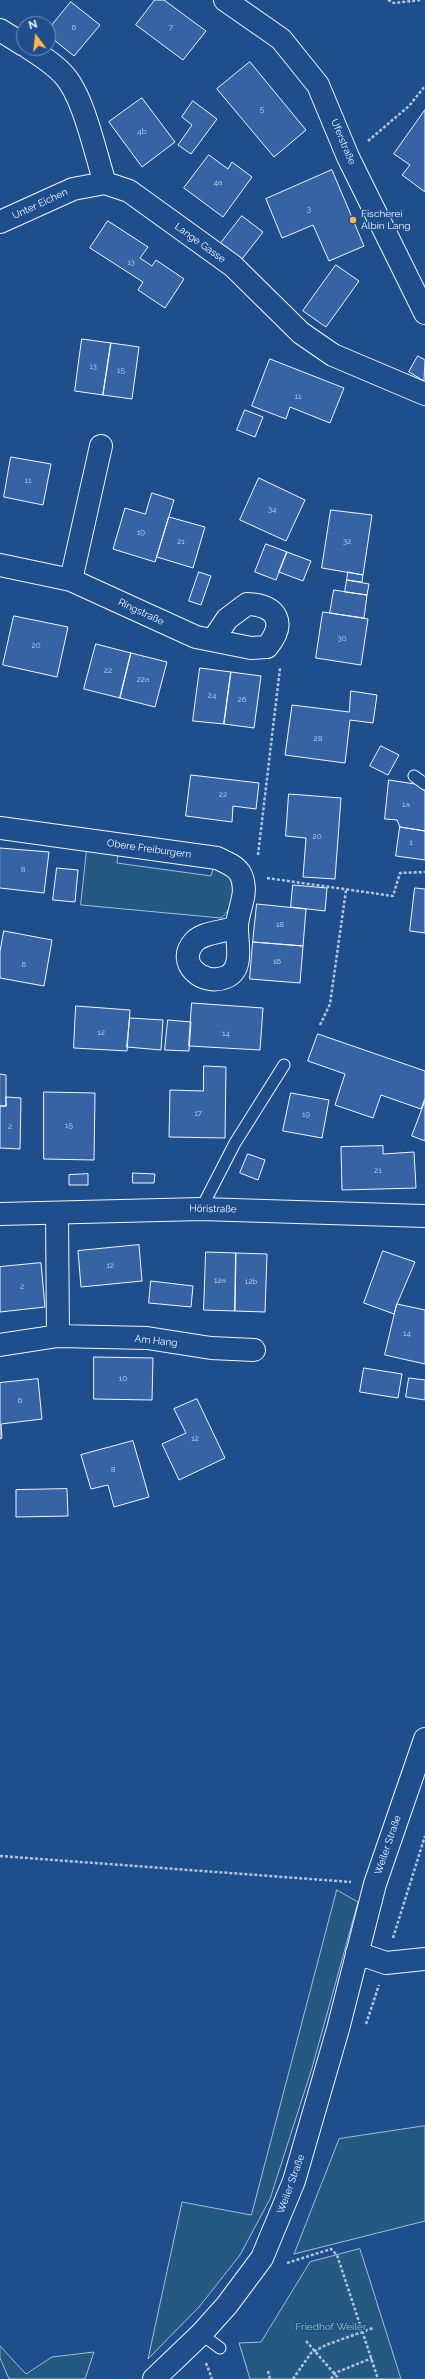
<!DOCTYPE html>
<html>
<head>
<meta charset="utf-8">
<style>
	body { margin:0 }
	#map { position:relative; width:425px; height:2379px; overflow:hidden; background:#1f4e8c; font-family:Raleway,sans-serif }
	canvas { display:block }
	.north { position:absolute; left:16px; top:16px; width:40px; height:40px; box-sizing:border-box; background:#1f4e8c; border:1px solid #7391ba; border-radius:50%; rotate:345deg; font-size:11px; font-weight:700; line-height:16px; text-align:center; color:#f2f6ff }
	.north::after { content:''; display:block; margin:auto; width:14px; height:18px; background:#ffb74d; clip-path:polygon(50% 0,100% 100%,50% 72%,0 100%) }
</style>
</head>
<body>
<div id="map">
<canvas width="425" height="2379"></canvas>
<div class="north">N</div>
</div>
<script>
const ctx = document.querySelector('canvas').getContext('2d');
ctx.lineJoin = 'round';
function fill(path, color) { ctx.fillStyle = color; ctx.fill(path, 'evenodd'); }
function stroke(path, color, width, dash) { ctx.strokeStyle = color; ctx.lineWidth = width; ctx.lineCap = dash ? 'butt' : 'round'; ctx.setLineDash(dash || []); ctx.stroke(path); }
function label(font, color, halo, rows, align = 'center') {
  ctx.font = font + ' Raleway,sans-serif'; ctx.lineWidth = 3; ctx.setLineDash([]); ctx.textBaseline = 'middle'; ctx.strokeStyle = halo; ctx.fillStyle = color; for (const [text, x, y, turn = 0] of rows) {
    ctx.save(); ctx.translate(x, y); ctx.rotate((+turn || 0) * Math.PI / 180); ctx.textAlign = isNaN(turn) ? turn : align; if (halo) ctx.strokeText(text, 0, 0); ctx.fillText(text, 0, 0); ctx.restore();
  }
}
const green = new Path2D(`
	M87 849 118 853 117 863 211 876 214 865C218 868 226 872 229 877 237 891 233 909 221 918L81 905Z
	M337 1890 358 1902 312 2068 270 2199 240 2255 199 2307 148 2359 182 2202 251 2215Z
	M425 2126V2221L294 2254 339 2139Z
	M360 2249 401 2379H250L239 2343 261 2342 310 2262Z
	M0 2346 26 2374 52 2357 94 2352 85 2379H9L0 2358Z`);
fill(green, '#245a82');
stroke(green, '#a8bbd7', 1);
const building = new Path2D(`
	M155 0H164L206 31 183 60 136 25Z
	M71 2 100 25 74 56 48 35V30Z
	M250 62 306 130 274 157 217 89Z
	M142 98 175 142 142 167 109 122Z
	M193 101 217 119 191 154 178 145 192 125 182 117Z
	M425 110V192L402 175 410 165 394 154Z
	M209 155 228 169 232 162 252 177 223 217 184 188Z
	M332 170 364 246 329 261 313 225 282 238 266 199Z
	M242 216 263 232 242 259 221 243Z
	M108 221 148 247 140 258 152 266 156 260 184 279 165 308 138 290 143 282 90 248Z
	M336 265 359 281 326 327 303 311Z
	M82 339 111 343 103 395 75 391Z
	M111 343 139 347 132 399 103 395Z
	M418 356 425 360 424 381 409 372Z
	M270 359 344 388 330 423 290 407 286 419 252 406Z
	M245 410 263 417 255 437 237 430Z
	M11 457 51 464 43 505 4 497Z
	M259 478 305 500 286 541 240 520Z
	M152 493 174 500 155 562 113 549 125 508 145 514Z
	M331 510 372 515 363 575 322 568Z
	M169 517 205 527 193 568 157 557Z
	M266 544 287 552 276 580 255 572Z
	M287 552 311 561 303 581 279 572Z
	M199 572 211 576 201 605 189 601Z
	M348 572 363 575 362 582 347 580Z
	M347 580 369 584 367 595 345 592Z
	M334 590 367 595 364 618 330 613Z
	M323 612 368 619 361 665 316 658Z
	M14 616 68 627 57 677 3 665Z
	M96 644 131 653 120 698 84 689Z
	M131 653 167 662 155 707 120 698Z
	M200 668 231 672 224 724 193 721Z
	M231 672 261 676 254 728 224 724Z
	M351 691 377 695 373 723 350 720 345 763 285 755 292 705 349 712Z
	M381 746 399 755 388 775 370 766Z
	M191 775 259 783 256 809 233 806 232 822 186 816Z
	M389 780 415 784 425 791V831L400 827 397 820 385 819Z
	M289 794 341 798 335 879 303 877 306 838 286 836Z
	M400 827 425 831V860L396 856Z
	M0 848 49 852 44 893 0 888Z
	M57 868 78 870 75 902 53 900Z
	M293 885 327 888 325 911 291 907Z
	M415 888 425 889V933L410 931Z
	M257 904 306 909 303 946 253 942Z
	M4 931 52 940 44 986 0 978V952Z
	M253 942 303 946 300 983 250 979Z
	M192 1003 263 1008 260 1050 189 1046Z
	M76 1006 130 1010 127 1051 74 1048Z
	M130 1018 163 1020 161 1050 127 1047Z
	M168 1020 191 1022 189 1051 165 1050Z
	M318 1034 425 1071V1098L421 1109 381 1095 373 1118 335 1105 345 1074 308 1061Z
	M204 1066 226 1067 225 1138 169 1137 170 1090 203 1091Z
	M0 1074 6 1075V1106H0Z
	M44 1092 95 1093 94 1160 44 1159Z
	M291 1093 329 1100 322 1138 283 1131Z
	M6 1097 21 1098 20 1149 0 1148V1106H6Z
	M425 1101V1141L412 1136Z
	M383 1146V1154L414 1152 416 1188 342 1190 341 1147Z
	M248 1154 265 1160 258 1180 240 1173Z
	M133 1173 155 1174 154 1183H133Z
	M88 1174V1185H69V1175Z
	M139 1245 142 1281 81 1287 78 1251Z
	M383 1251 415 1262 397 1304 394 1314 364 1303Z
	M206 1252 236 1253 235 1311 204 1310Z
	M236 1253 267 1254 265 1312 235 1311Z
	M41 1263 45 1307 0 1312V1267Z
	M151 1281 193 1286 191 1307 149 1303Z
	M397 1304 425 1310V1364L385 1355Z
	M94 1357 153 1358 152 1400 94 1399Z
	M364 1368 402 1374 398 1398 360 1392Z
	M409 1378 425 1380V1400L406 1397Z
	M38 1379 42 1419 1 1424 2 1438 0 1439V1383Z
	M197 1399 225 1458 179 1480 162 1444 186 1433 174 1409Z
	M133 1441 149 1497 114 1507 108 1485 91 1489 81 1455Z
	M67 1489 68 1516 16 1517V1490Z`);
fill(building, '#3563a3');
stroke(building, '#f2f6ff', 1);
const lane = new Path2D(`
	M414 776 425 784
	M201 1209 235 1143 284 1065
	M201 2334 220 2348`);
const street = new Path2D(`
	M225 0 281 39 318 85 348 157 425 313
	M0 30 24 45
	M29 48C41 56 53 63 63 74 84 96 95 153 105 183
	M105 183 129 191 233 266 301 333 333 355 425 394
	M0 222 73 189 105 183
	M0 565 71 580 196 637 251 648 267 647C287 623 277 605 247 604L227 619 213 640
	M71 580 101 446
	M0 828 217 858C225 862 237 866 241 875 249 894 238 908 237 926 236 941 245 969 226 977 203 987 175 963 194 942 204 931 225 933 237 926
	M57 1213 58 1336 147 1338 211 1348 254 1350
	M0 1345 58 1336
	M357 1953 386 1963 425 1959
	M154 2379 201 2334 227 2305 262 2258 294 2181 338 2029 375 1884 425 1739`);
const secondary = new Path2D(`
	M0 1214 201 1209 425 1216`);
stroke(lane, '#f2f6ff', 13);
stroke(street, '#f2f6ff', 24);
stroke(secondary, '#f2f6ff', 24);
stroke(new Path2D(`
	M388 0 394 3 421 0
	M368 141 409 106 425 86
	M258 855 280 668
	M267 878 393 896 400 873 425 872
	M320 1025 330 1004 346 890
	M0 1856 351 1882
	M393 1938 425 1836
	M366 2024 379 1985
	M287 2263 331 2249 337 2255 378 2379
	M306 2341 339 2379
	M206 2363 212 2379
	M268 2371 270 2379
	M293 2379 311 2353 326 2345 373 2328
	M331 2379 335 2373 372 2358`), '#b3c4dc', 2.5, [3, 2]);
stroke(lane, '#1f4e8c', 11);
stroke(street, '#1f4e8c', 22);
stroke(secondary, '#1f4e8c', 22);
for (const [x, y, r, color] of [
	[353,220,4,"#ffb74d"]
]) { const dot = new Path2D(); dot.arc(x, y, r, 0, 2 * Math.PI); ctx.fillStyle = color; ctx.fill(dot); stroke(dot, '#1f4e8c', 1.5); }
label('8px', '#c3d1e8', null, [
	["6",74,28],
	["7",171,28],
	["5",262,110],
	["4b",142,132],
	["4a",218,183],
	["3",309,210],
	["13",131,263],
	["13",93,367],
	["15",121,371],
	["11",298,397],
	["11",28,481],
	["34",272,510],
	["19",141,533],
	["21",181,542],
	["32",347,542],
	["30",342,639],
	["20",36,646],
	["22",108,671],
	["22a",143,680],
	["24",212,696],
	["26",242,700],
	["28",318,739],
	["22",223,795],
	["1a",406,805],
	["20",317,837],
	["1",411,843],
	["8",23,870],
	["18",280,925],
	["16",277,962],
	["6",24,965],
	["12",101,1033],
	["14",226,1034],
	["17",198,1114],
	["19",306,1115],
	["15",69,1126],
	["2",10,1127],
	["21",378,1171],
	["12",110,1266],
	["12a",220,1281],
	["12b",251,1282],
	["2",22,1287],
	["14",407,1334],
	["10",123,1379],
	["6",20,1401],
	["12",195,1439],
	["8",113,1470]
]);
label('10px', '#f2f6ff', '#1f4e8c', [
	["Uferstraße",343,142,67],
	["Unter Eichen",40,204,-25],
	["Lange Gasse",200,243,36],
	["Ringstraße",141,612,25],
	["Obere Freiburgern",149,849,8],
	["Höristraße",213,1209,1],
	["Am Hang",156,1341,6],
	["Weiler Straße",388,1845,-71],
	["Weiler Straße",291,2184,-70]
]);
label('10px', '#f2f6ff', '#1f4e8c', [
	["Fischerei",361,214],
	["Albin Lang",361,226]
], 'left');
label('10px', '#97c8a6', '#1f4e8c', [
	["Friedhof Weiler",331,2327]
]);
</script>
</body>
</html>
